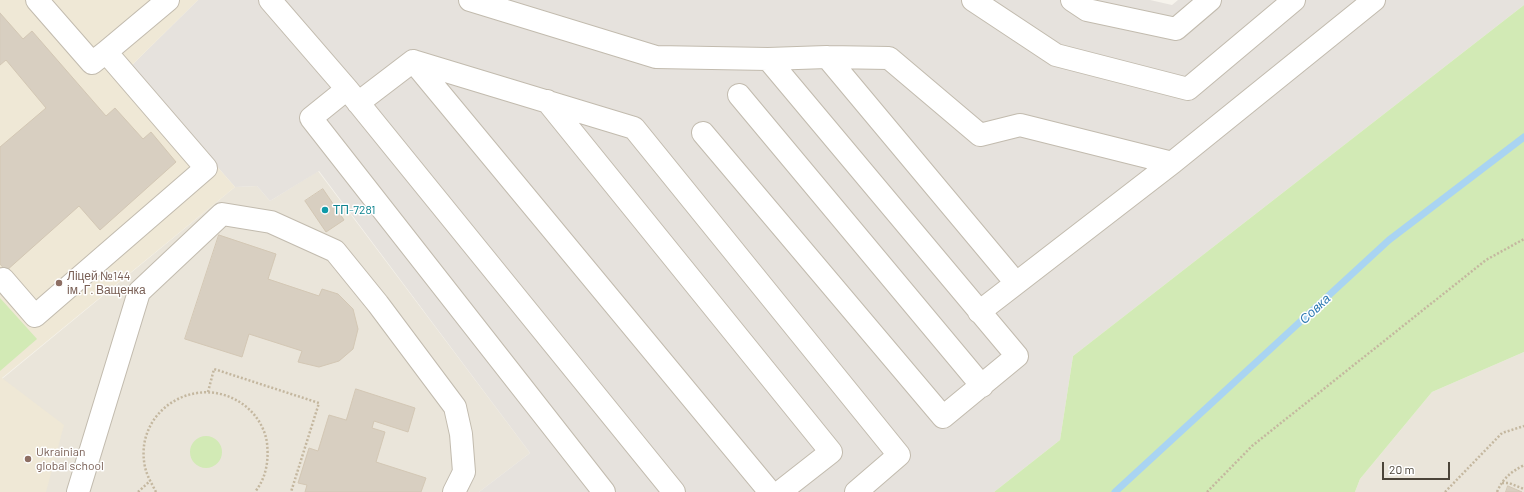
<!DOCTYPE html>
<html>
<head>
<meta charset="utf-8">
<style>
	body { margin:0 }
	#map { position:relative; width:1524px; height:492px; overflow:hidden; background:#f6f3ec; font-family:Barlow,sans-serif }
	canvas { display:block }
	.scale { position:absolute; left:1382px; top:462px; width:68px; height:18px; box-sizing:border-box; border:2px solid #4b4439; border-top:0; padding-left:5px; font-size:12px; line-height:14px; white-space:nowrap; color:#4b4439; -webkit-text-stroke:3px #fff; paint-order:stroke }
</style>
</head>
<body>
<div id="map">
<canvas width="1524" height="492"></canvas>
<div class="scale">20 m</div>
</div>
<script>
const ctx = document.querySelector('canvas').getContext('2d');
ctx.lineJoin = 'round';
function fill(path, color) { ctx.fillStyle = color; ctx.fill(path, 'evenodd'); }
function stroke(path, color, width, dash) { ctx.strokeStyle = color; ctx.lineWidth = width; ctx.lineCap = dash ? 'butt' : 'round'; ctx.setLineDash(dash || []); ctx.stroke(path); }
function label(font, color, halo, rows, align = 'center') {
  ctx.font = font + ' Barlow,sans-serif'; ctx.lineWidth = 3; ctx.setLineDash([]); ctx.textBaseline = 'middle'; ctx.strokeStyle = halo; ctx.fillStyle = color; for (const [text, x, y, turn = 0] of rows) {
    ctx.save(); ctx.translate(x, y); ctx.rotate((+turn || 0) * Math.PI / 180); ctx.textAlign = isNaN(turn) ? turn : align; if (halo) ctx.strokeText(text, 0, 0); ctx.fillText(text, 0, 0); ctx.restore();
  }
}
fill(new Path2D(`
	M318 171 530 453 479 492H0L2 379 235 187 257 186 270 201Z
	M1524 352V492H1355L1360 479 1432 392Z`), '#eae5da');
fill(new Path2D(`
	M198 0H1150L1172 5 1178 0H1524V5L1073 356 1060 440 994 492H479L530 453 319 171 270 201 257 186 235 187 130 67Z`), '#e6e2dd');
fill(new Path2D(`
	M0 0H198L130 67 235 187 2 378 64 425 46 492H0Z`), '#efe8d6');
fill(new Path2D(`
	M1524 5V352L1432 392 1360 479 1355 492H994L1060 440 1073 356Z
	M0 298 37 339 0 371Z
	M190 452a16 16 0 1 1 32 0a16 16 0 1 1-32 0Z`), '#d2eab5');
stroke(new Path2D(`
	M1115 492 1389 240 1524 137`), '#a9d4f2', 7);
const building = new Path2D(`
	M0 13 23 39 32 31 106 116 115 108 143 139 151 132 176 162 100 230 79 206 6 271 0 264V147L46 108 6 60 0 65Z
	M323 189 344 220 326 232 305 201Z
	M219 235 276 254 268 279 319 296 322 289 338 294 353 309 358 329 353 349 339 361 319 367 298 362 302 351 249 334 242 357 185 339Z
	M356 389 415 408 408 432 374 421 372 428 385 432 376 462 426 478 421 492H305L307 485 298 483 309 448 318 451 329 415 346 420Z
	M1508 486 1522 492H1506Z`);
fill(building, '#d8cfc1');
stroke(building, '#d3c7b4', 1);
const minor = new Path2D(`
	M270 0 347 89 674 492
	M470 0 656 57 768 59 827 57 889 58 980 135 1020 125 1172 163
	M973 0 1056 55 1188 89 1294 0
	M1072 0 1087 10 1176 29 1210 0
	M106 52 168 0
	M827 57 1016 283
	M413 61 634 128 899 455 856 492
	M413 61 770 492
	M347 89 311 118 604 492
	M739 95 982 386
	M547 101 831 452 780 492
	M358 103 413 61
	M703 133 943 417 1017 356 768 59
	M0 281 3 279 35 316 206 168 106 52 92 63 37 0
	M979 312 1172 163 1374 0
	M78 492 139 292 222 214 271 222 335 251 378 304 455 407 461 434 464 472 454 492`);
stroke(minor, '#c2bbae', 24);
stroke(new Path2D(`
	M208 392 214 369 319 403 291 492
	M1502 483H1509L1524 489
	M138 492 150 481
	M156 492C152 484 147 476 145 467 133 410 198 371 244 405 256 414 265 428 267 443 269 461 266 478 255 492
	M1207 492 1252 446 1486 260 1524 239
	M1445 492 1502 433 1524 426
	M1497 492C1503 478 1511 472 1524 465`), '#c4b79f', 2.5, [2, 2]);
stroke(minor, '#fff', 22);
for (const [x, y, r, color] of [
	[325,210,4,"#0f9aa8"],
	[59,283,4,"#8d6e63"],
	[28,459,4,"#8d6e63"]
]) { const dot = new Path2D(); dot.arc(x, y, r, 0, 2 * Math.PI); ctx.fillStyle = color; ctx.fill(dot); stroke(dot, '#fff', 1.5); }
label('12px', '#0d838f', '#fff', [
	["ТП-7281",333,210]
], 'left');
label('12px', '#785e54', '#fff', [
	["Ліцей №144",67,276],
	["ім. Г. Ващенка",67,290],
	["Ukrainian",36,452],
	["global school",36,466]
], 'left');
label('italic 13px', '#2e7ab2', '#fff', [
	["Совка",1315,309,-43]
]);
</script>
</body>
</html>
